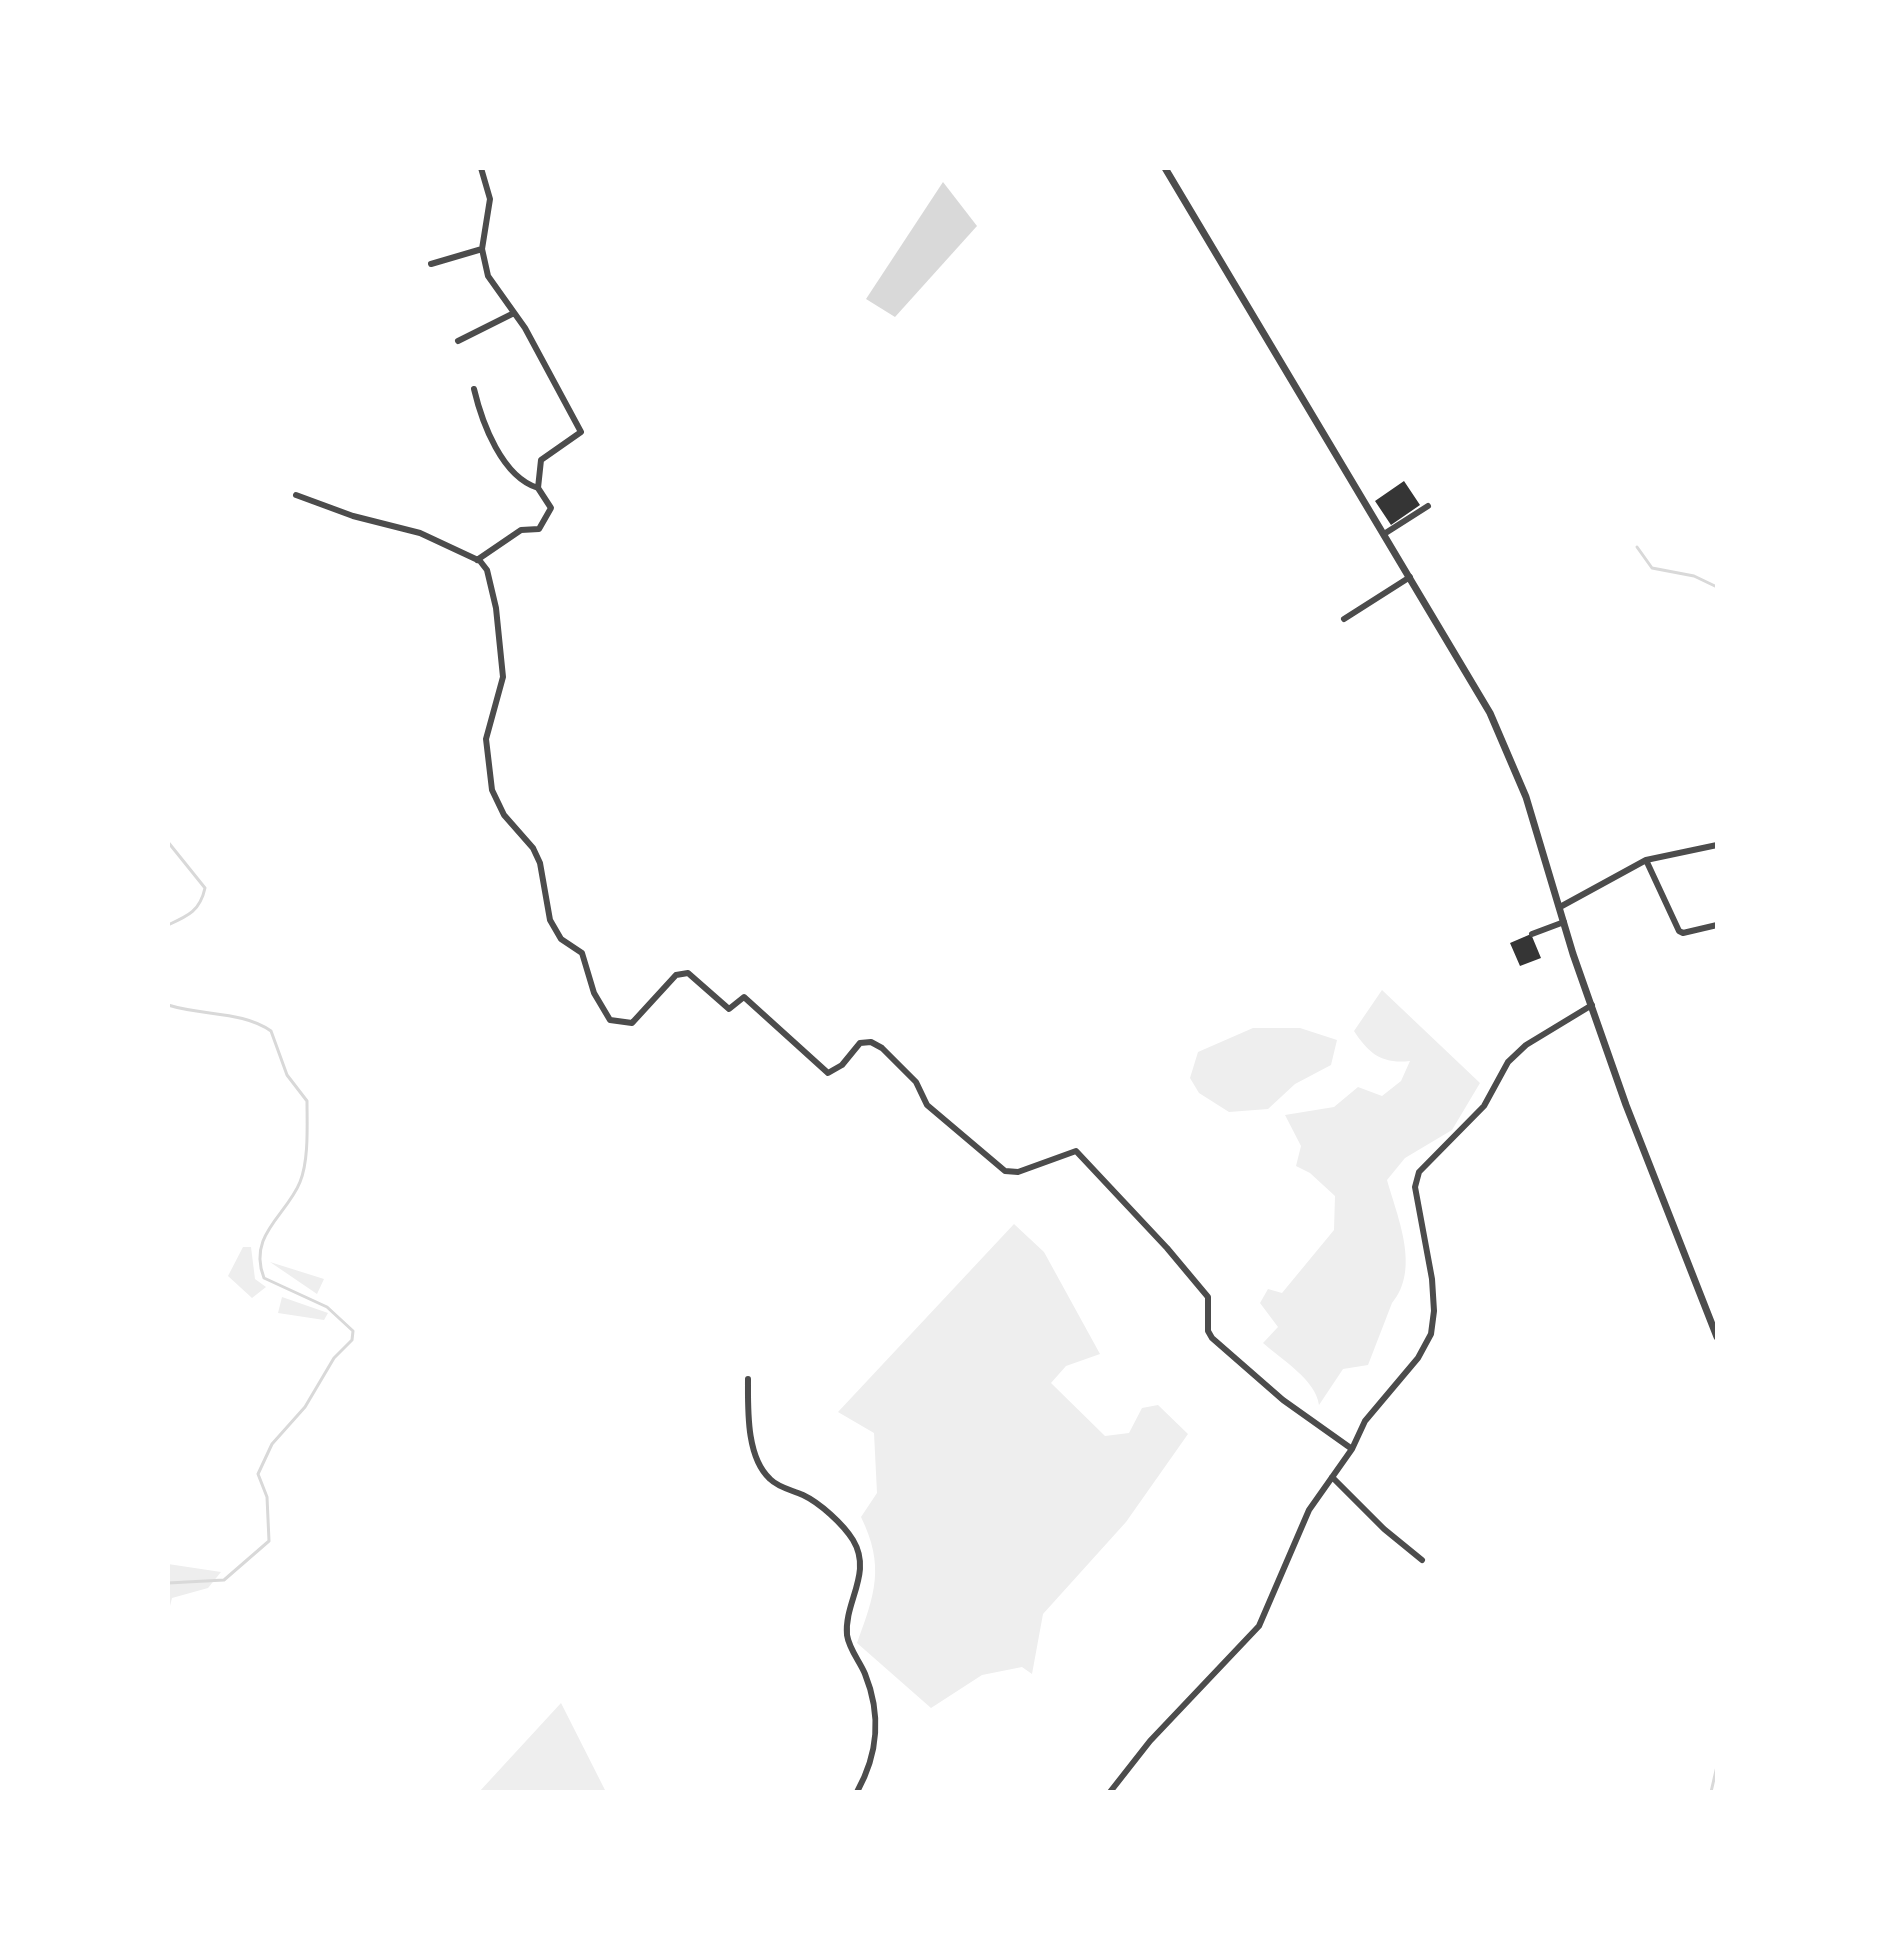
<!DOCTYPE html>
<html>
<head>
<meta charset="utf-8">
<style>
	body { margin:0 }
	#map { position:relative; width:1885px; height:1960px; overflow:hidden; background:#fff; font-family:"Varela Round",sans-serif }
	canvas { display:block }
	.frame { position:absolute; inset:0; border:170px solid #fff; pointer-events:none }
</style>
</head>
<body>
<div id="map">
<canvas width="1885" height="1960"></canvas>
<div class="frame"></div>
</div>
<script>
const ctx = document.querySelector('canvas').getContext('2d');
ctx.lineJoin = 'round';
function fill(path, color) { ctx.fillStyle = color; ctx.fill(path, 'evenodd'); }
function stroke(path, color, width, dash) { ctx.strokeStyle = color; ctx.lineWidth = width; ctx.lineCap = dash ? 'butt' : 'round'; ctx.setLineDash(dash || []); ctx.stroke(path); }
fill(new Path2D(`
	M1382 990 1480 1083 1452 1130 1405 1158 1387 1180C1397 1216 1421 1269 1392 1303L1368 1365 1343 1369 1319 1405C1316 1380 1281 1359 1263 1343L1278 1327 1260 1303 1268 1289 1282 1293 1334 1230 1335 1196 1310 1173 1296 1166 1301 1146 1285 1115 1334 1107 1358 1087 1382 1096 1401 1081 1410 1061C1382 1064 1369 1054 1354 1031Z
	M1253 1028H1300L1337 1040 1331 1065 1295 1084 1268 1109 1229 1112 1199 1093 1190 1078 1198 1052Z
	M1014 1224 1044 1252 1100 1354 1066 1366 1051 1383 1105 1436 1129 1433 1142 1408 1158 1405 1188 1434 1126 1522 1043 1614 1032 1674 1022 1667 982 1675 931 1708 857 1643C875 1594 885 1566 861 1517L877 1493 874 1433 838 1412Z
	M243 1247H251L255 1279 266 1287 252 1298 228 1276Z
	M270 1262 324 1279 317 1294Z
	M282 1297 328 1313 324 1320 278 1313Z
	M168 1564 221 1572 208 1588 172 1598 168 1614Z
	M561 1703 606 1792H479Z`), '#eee');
fill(new Path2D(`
	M943 182 977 226 895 317 866 299Z`), '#d9d9d9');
stroke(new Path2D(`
	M1637 547 1652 568 1694 576 1717 587
	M168 842 205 888C200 911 188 916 168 925
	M168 1005C203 1016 243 1011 271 1031L287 1075 307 1101C307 1125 309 1160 300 1182 287 1215 247 1235 264 1278L327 1307 353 1331 352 1340 334 1358 305 1407 272 1444 258 1474 267 1497 269 1541 224 1580 168 1583
	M1711 1792 1717 1766`), '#d9d9d9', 3);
fill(new Path2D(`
	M1404 481 1420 505 1391 525 1375 501Z
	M1531 934 1541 958 1520 966 1510 943Z`), '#353535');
stroke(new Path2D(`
	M431 264 482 249
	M458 341 514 313
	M474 389C482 423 502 477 538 488
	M296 495 353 516 420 533 480 561 487 570 496 608 503 677 486 739 492 790 504 815 533 848 540 863 550 920 561 939 582 953 594 993 610 1020 632 1023 676 975 688 973 729 1009 744 997 828 1073 842 1065 860 1043 871 1042 882 1048 916 1082 927 1105 1005 1171 1018 1172 1076 1151 1167 1248 1208 1297V1331L1212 1338 1283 1400 1352 1449
	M1384 534 1428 506
	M477 560 521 530 539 529 551 508 538 488 541 460 581 432 525 328 488 276 482 249 490 199 481 168
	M1344 619 1410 577
	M1646 860 1679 931 1683 933 1717 925
	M1560 907 1646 860 1717 845
	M1532 934 1564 922
	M748 1379C748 1409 746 1457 770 1479 779 1488 792 1490 803 1495 820 1503 843 1524 853 1540 873 1573 844 1602 847 1635 849 1649 860 1662 865 1674 882 1716 878 1754 857 1792
	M1332 1477 1384 1529 1422 1560
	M1110 1792 1150 1741 1259 1626 1309 1510 1352 1449 1365 1421 1418 1358 1431 1334 1434 1311 1432 1279 1415 1187 1419 1172 1484 1106 1508 1062 1526 1045 1592 1005`), '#4c4c4c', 6);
stroke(new Path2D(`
	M1165 168 1490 713 1526 797 1573 954 1626 1105 1717 1337`), '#4c4c4c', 7);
</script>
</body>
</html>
